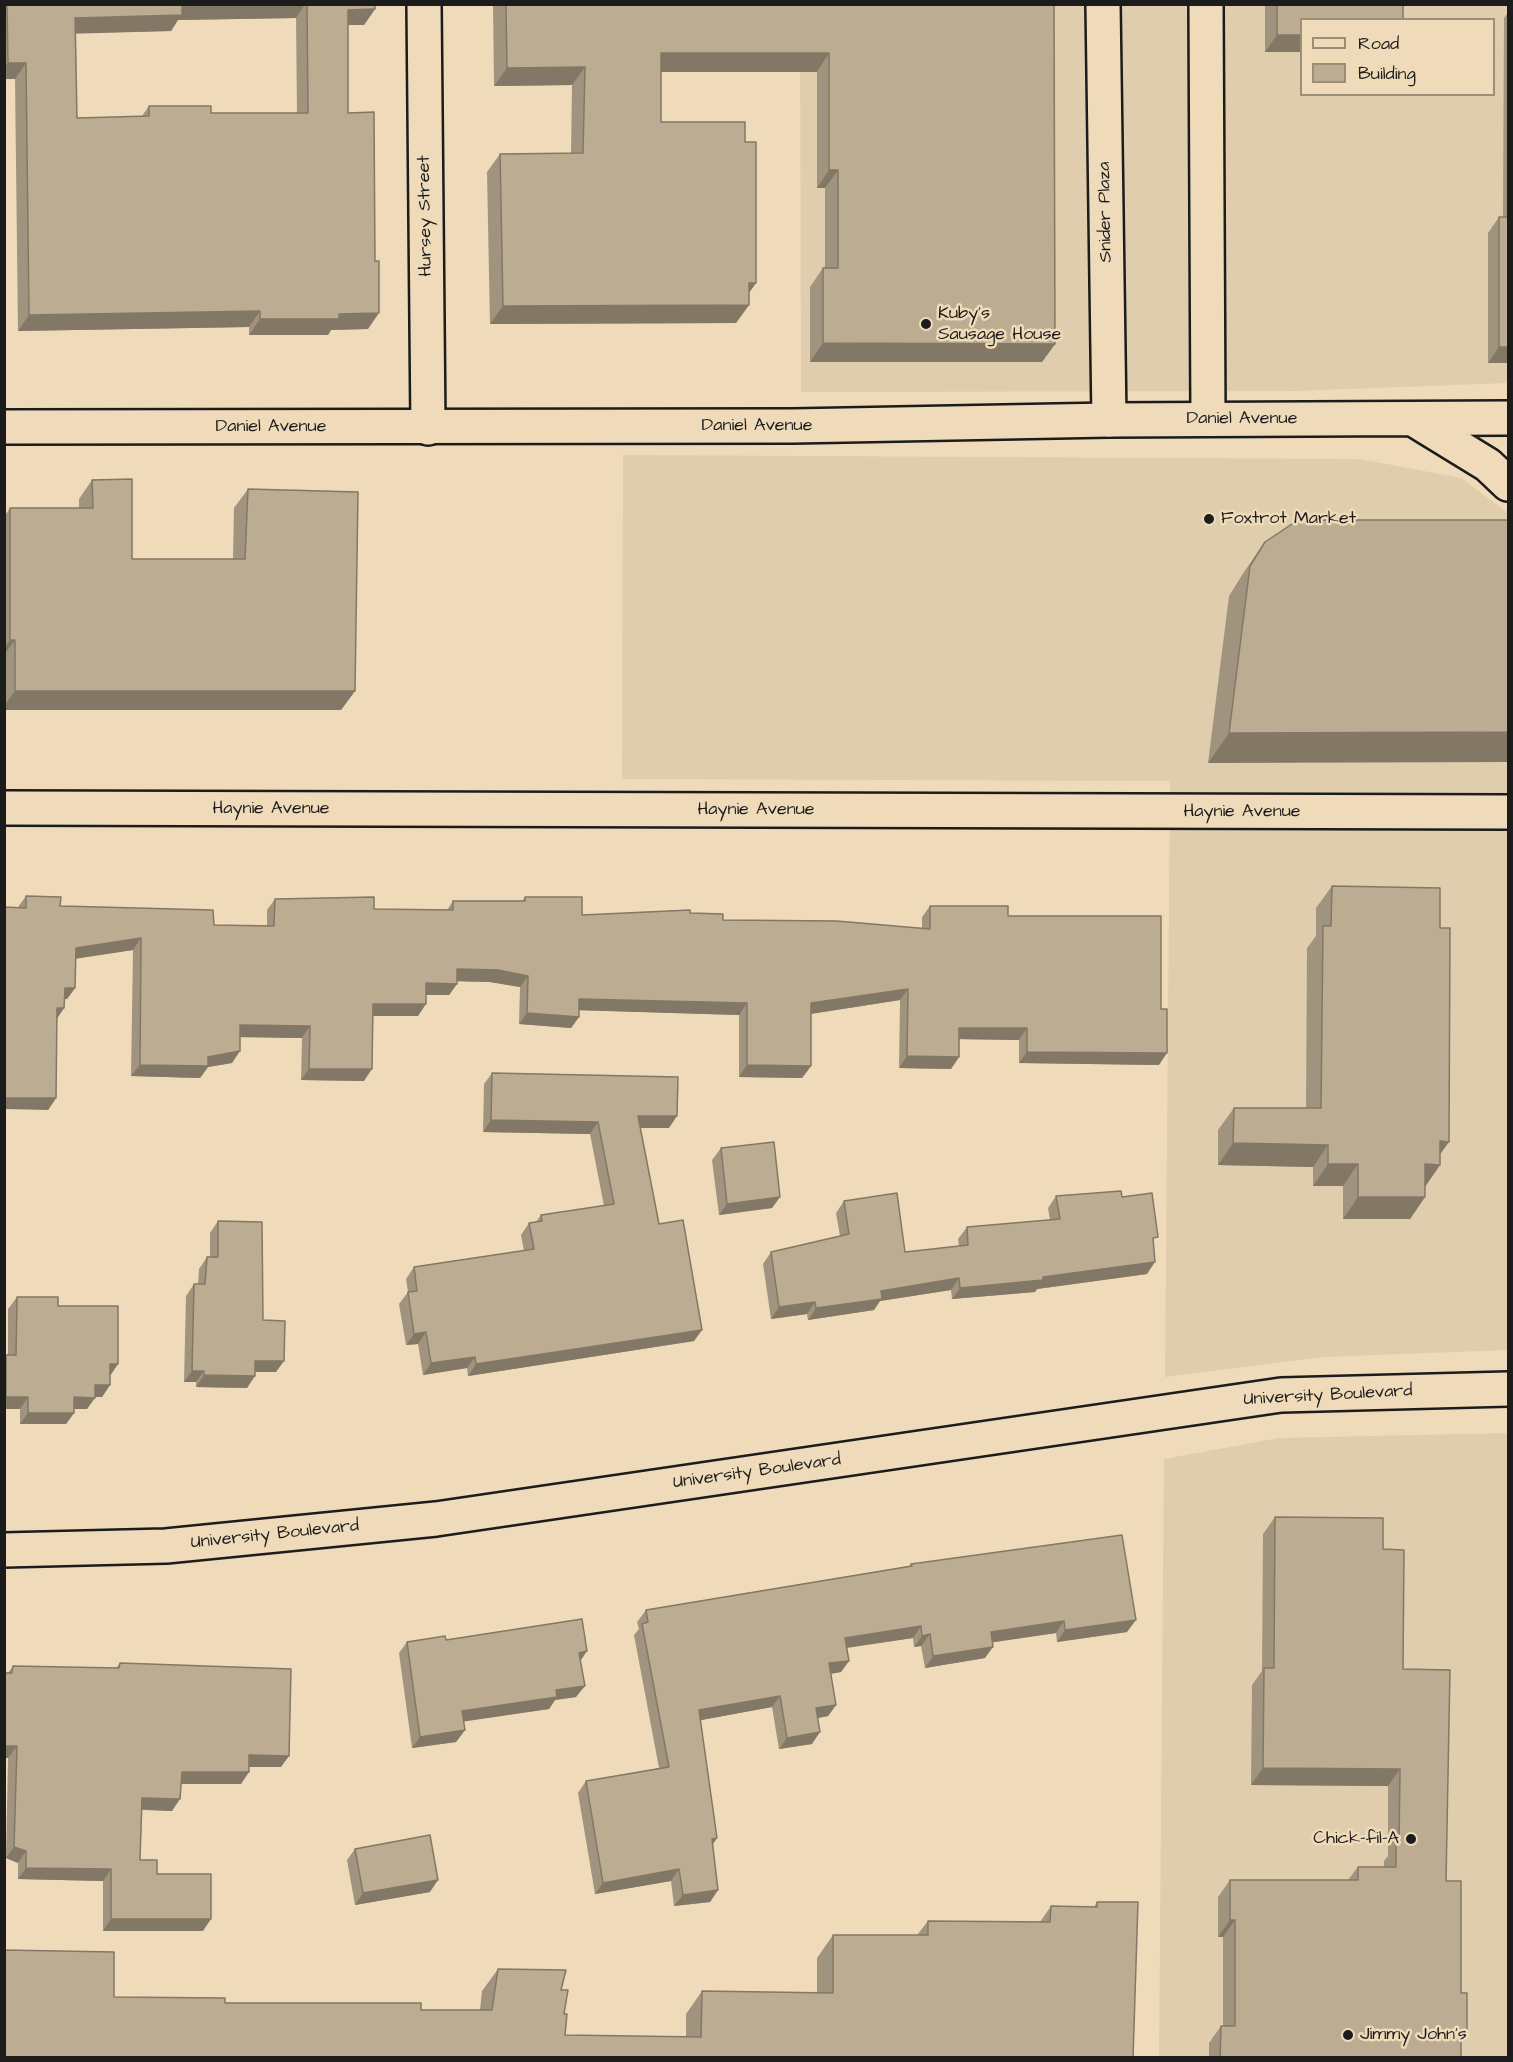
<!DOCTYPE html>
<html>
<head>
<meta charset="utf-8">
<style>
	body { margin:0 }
	#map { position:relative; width:1513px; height:2062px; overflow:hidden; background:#efdbb9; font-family:"Architects Daughter",sans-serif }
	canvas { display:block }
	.frame { position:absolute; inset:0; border:6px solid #1c1c1c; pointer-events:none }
	.legend { position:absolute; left:1300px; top:18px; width:195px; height:78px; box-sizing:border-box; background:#efdbb9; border:2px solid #9b8f7a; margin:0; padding:8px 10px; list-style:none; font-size:18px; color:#1c1c1c }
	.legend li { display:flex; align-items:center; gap:12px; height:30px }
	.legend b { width:30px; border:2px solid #9b8f7a }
</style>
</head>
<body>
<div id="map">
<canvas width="1513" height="2062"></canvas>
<div class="frame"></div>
<ul class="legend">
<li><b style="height:8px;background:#efdbb9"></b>Road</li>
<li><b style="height:16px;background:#bbac92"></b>Building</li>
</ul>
</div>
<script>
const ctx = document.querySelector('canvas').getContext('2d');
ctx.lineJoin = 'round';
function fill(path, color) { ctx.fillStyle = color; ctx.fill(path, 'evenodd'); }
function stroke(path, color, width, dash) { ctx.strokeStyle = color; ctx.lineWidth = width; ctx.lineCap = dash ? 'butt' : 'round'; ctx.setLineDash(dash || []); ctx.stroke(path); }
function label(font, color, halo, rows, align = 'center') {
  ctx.font = font + ' "Architects Daughter",sans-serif'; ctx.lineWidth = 5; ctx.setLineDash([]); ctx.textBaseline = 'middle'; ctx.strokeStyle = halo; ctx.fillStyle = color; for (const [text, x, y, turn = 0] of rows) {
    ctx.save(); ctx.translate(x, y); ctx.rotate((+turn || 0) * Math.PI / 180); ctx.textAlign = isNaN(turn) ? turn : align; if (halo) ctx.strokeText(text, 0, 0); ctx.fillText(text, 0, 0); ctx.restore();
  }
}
fill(new Path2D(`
	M800 5H1508V383L1296 391 801 392ZM1302 20H1494V94H1302Z
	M623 455 1360 459 1461 478 1508 513V1350L1323 1357 1165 1377 1170 781 622 779Z
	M1508 1433V2057L1159 2058 1164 1459 1279 1438Z`), '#dfcdad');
const minor = new Path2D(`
	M424 4 428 428
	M1103 4 1109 420
	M1206 4 1208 419
	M4 808 1508 812`);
const tertiary = new Path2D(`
	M1413 419 1488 465 1508 484
	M4 427 793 426 1109 420 1508 418
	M4 1550 166 1546 436 1519 1281 1395 1508 1389`);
stroke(minor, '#1c1c1c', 38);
stroke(tertiary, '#1c1c1c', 38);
stroke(minor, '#efdbb9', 33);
stroke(tertiary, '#efdbb9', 33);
fill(new Path2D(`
	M4 4H375V9L364 25H348V113L368 329 331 330 328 335H249V327L18 331 15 79H4ZM296 18 297 113H211L149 106 142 116 77 118 76 33 171 31 178 20Z
	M493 4H1054L1055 344 1042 362H810V287L823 268H825V188H817V72H661V122L745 142 756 283 749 293V305L736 323 490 324 487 172 500 154 571 153 572 85 494 86Z
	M1265 4H1403L1265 52Z
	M1509 11V363H1488V233L1499 217H1503L1504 18Z
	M92 480 132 559H233L234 508 248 489 355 691 341 710H4V517L10 508H79V499Z
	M1509 520 1208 763 1229 596 1244 572 1265 542Z
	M1332 886 1440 928V1165L1425 1186V1197L1410 1219H1343V1186H1313V1167L1218 1165V1130L1234 1108H1306L1307 948 1316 936V908Z
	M26 896 60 906 214 925 267 926V910L275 899 374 909 447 910 453 901H522L525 897 582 915 690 913 723 920 922 928V917L930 906 1008 916 1159 1065 1019 1063V1040L959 1039V1057L951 1069 899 1068 900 1000 811 1014V1066L802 1078 739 1077V1015L579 1010V1017L571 1028 519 1024 520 987 490 982 457 981V984L449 995H426L418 1016H372L364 1081 301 1080 302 1038 240 1037 232 1063 208 1067 200 1078 131 1076 133 950 76 958 75 988 67 999H65L64 1008 57 1018 56 1098 48 1110 18 907Z
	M492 1073 669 1128H640L659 1224 702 1330 694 1341 468 1376 467 1368 423 1375 418 1344 406 1345 399 1304 408 1292 406 1279 414 1267 524 1251 521 1235 529 1223 536 1222 541 1215 604 1206 590 1134 483 1132 484 1084Z
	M721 1148 780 1197 772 1208 719 1215 712 1160Z
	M1056 1196 1122 1197 1153 1244 1147 1274 1037 1289 1035 1292 952 1299 951 1290 880 1301 874 1310 808 1320 807 1314 771 1319 763 1264 771 1252 840 1236 836 1213 844 1201 905 1252 959 1246 958 1239 967 1227 1050 1220 1048 1208Z
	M218 1221 263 1320 276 1372H255L247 1388 196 1387V1382H184L186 1296 194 1284H198L199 1269 207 1257H210V1233Z
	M17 1297 58 1306 110 1375V1385L102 1397H95L87 1409H74V1413L66 1424H20V1409H4V1356L6 1355H8V1309Z
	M1275 1517 1383 1549 1403 1669 1446 1881 1461 1993 1467 2030 1461 2039V2058H1209V2043L1221 2026H1223V1937H1218V1897L1230 1880H1348L1358 1867H1384V1861L1388 1856V1786L1251 1785 1252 1685 1262 1671 1263 1534Z
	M911 1564 1127 1632 1057 1642 1056 1633 992 1642 985 1658 925 1668 921 1646 914 1647 913 1638 847 1648 849 1661 841 1672 831 1674 836 1705 828 1716 818 1718 812 1744 779 1749 772 1707 700 1720 717 1838 712 1845 718 1890 710 1902 674 1906 671 1881 595 1894 578 1793 586 1781 659 1768 634 1635 639 1629 637 1622 646 1610 909 1566Z
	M446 1640 581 1661 576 1697 555 1700 549 1709 463 1721 465 1730 456 1742 412 1748 399 1653 407 1642Z
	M120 1663 281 1767H249L241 1784H181L172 1811 142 1810 140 1860 157 1874 203 1931H103V1881L18 1879V1863L6 1858 8 1758H4V1673H8L13 1666 116 1668Z
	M355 1849 430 1892 355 1905 347 1860Z
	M1097 1902 1133 2058H4L114 1997 225 2003 421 2010H480L482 1991 498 1969 561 1990 564 2014 565 2035 686 2037V2014L702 1991 817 1993V1958L833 1935H917L928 1921 1040 1922 1051 1906 1094 1907Z`), '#a1947e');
fill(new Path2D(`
	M181 4H305L296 18 178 20 171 31 64 34 75 18Z
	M375 9 364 25H337L348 10Z
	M1277 35H1302V52H1265Z
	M661 53H829L817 72H648Z
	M8 63H26L15 79H4V68Z
	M585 67 572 85 494 86 507 68Z
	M829 170H838L825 188H817Z
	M749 283H756L743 301Z
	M749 305 736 323 490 324 503 306Z
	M260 311 249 327 18 331 29 315Z
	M379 313 368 329 331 330 328 335H249L260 319 339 314Z
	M823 343 1055 344 1042 362H810Z
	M1499 347H1509V363H1488Z
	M10 640H15L4 655V648Z
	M15 691H355L341 710H4V706Z
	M1509 732V762L1208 763 1229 733Z
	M141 938 133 950 68 960 76 948Z
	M457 969 498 970 528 976 520 987 490 982 449 981Z
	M426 983 457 984 449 995H418Z
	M65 988H75L67 999H57Z
	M908 989 900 1000 803 1015 811 1003Z
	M579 999 747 1003 739 1015 571 1010Z
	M373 1004H426L418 1016H364Z
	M57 1008H64L56 1020Z
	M527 1013 579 1017 571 1028 519 1024Z
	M240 1025 310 1026 302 1038 232 1037Z
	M959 1028H1027L1019 1040 951 1039Z
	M240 1051 232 1063 208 1067 200 1078 131 1076 140 1065 208 1057Z
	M1027 1052 1167 1053 1159 1065 1019 1063Z
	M907 1056 959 1057 951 1069 899 1068Z
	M747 1065 811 1066 802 1078 739 1077Z
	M309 1069H372L364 1081 301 1080Z
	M4 1098H56L48 1110 4 1109Z
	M638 1116H677L669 1128H630Z
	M491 1120 598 1122 590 1134 483 1132Z
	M1440 1141 1449 1142 1433 1164Z
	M1233 1143 1328 1145 1313 1167 1218 1165Z
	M1328 1164H1358L1343 1186H1313Z
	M1425 1164 1440 1165 1425 1187Z
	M780 1197 772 1208 719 1215 727 1204Z
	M1358 1197H1425L1410 1219H1343Z
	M1155 1262 1147 1274 1037 1289 1035 1292 952 1299 960 1288Z
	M959 1278 951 1290 880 1301 874 1310 808 1320 816 1308 881 1291Z
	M815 1302 807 1314 771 1319 779 1307Z
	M702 1330 694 1341 468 1376 476 1364Z
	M426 1332 418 1344 406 1345 414 1334Z
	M475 1357 467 1368 423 1375 431 1363Z
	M255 1361H284L276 1372H247Z
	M110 1364H118L110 1376Z
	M192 1371H204L196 1382H184Z
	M204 1375 255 1376 247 1388 196 1387Z
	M95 1385H110L102 1397H87Z
	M6 1397H28L20 1409H4V1399Z
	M74 1397 95 1398 87 1409H66Z
	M28 1413H74L66 1424H20Z
	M1136 1620 1127 1632 1057 1642 1065 1630Z
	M1064 1621 1056 1633 982 1644 991 1632Z
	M921 1626 913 1638 837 1649 845 1638Z
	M930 1634 921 1646 914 1647 922 1636Z
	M993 1647 985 1658 925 1668 933 1656Z
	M587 1651 579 1663V1653Z
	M849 1661 841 1672 821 1675 829 1663Z
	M585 1686 576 1697 555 1700 549 1709 454 1723 462 1711 556 1690Z
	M780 1696 772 1707 691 1722 699 1710Z
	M836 1705 828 1716 808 1720 816 1708Z
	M465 1730 456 1742 412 1748 420 1737Z
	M820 1732 812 1744 779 1749 787 1738Z
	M4 1746H17L8 1758H4Z
	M249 1755 289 1756 281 1767H241Z
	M1263 1768 1400 1769 1388 1786 1251 1785Z
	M182 1772H249L241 1784H173Z
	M142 1798 180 1799 172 1811 134 1809Z
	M717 1838 709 1850 712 1839Z
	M14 1847 26 1851 18 1863 6 1858Z
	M26 1868 111 1869 103 1881 18 1879Z
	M679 1869 671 1881 595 1894 603 1883Z
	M438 1880 430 1892 355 1905 363 1893Z
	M718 1890 710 1902 674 1906 683 1895Z
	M111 1919H211L203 1931H103Z
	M1230 1920H1235L1223 1937H1218Z
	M1461 2030H1467L1455 2047Z`), '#837866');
const building = new Path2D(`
	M7 4H182V15L75 18 77 118 149 116V106H211V113H308L307 4H375V9L348 10V113L374 112 375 261H379V313L339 314V319H260V311L29 315 26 63H8Z
	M506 4H1054L1055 344 823 343V268H838V170H829V53H661V122H745V142H756V283H749V305L503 306 500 154 583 153 585 67 507 68Z
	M1277 4H1403V20H1302V35H1277Z
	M1499 217H1509V347H1499Z
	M132 479V559H245L248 489 358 492 355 691H15V640H10V508H93L92 480Z
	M1311 520H1509V732L1229 733 1250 566 1265 542 1292 524Z
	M1332 886 1440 888V928H1450L1449 1142 1440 1141V1165L1425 1164V1197H1358V1164H1328V1145L1233 1143 1234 1108H1321L1323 926H1331Z
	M26 896 61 897 60 906 213 910 214 925 274 926 275 899 374 897V909L453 910V901H525V897H582V915L690 910V913L723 914V920L837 921 930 929V906H1008V916H1161V1009H1167V1053L1027 1052V1028H959V1057L907 1056 908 989 811 1003V1066L747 1065V1003L579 999V1017L527 1013 528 976 498 970 457 969V984L426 983V1004H373L372 1069H309L310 1026 240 1025V1051L208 1057V1066L140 1065 141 938 76 948 75 988H65L64 1008H57L56 1098H4V907L26 908Z
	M492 1073 678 1077 677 1116H638L659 1224 683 1220 702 1330 476 1364 475 1357 431 1363 426 1332 414 1334 408 1292 417 1291 414 1267 534 1249 529 1223 542 1221 541 1215 614 1204 598 1122 491 1120Z
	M774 1142 780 1197 727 1204 721 1148Z
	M1121 1191 1122 1197 1152 1193 1158 1237 1153 1238 1155 1262 1043 1277V1280L960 1288 959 1278 881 1291 882 1299 816 1308 815 1302 779 1307 771 1252 849 1234 844 1201 897 1193 905 1252 968 1245 967 1227 1060 1219 1056 1196Z
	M218 1221 262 1222 263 1320 285 1321 284 1361H255V1376L204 1375V1371H192L194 1284H205L207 1257H218Z
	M17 1297H58V1306H118V1364H110V1385H95V1398L74 1397V1413H28V1397H6V1355H16Z
	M1275 1517 1383 1518V1549L1404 1550 1403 1669 1450 1670 1446 1881H1461V1993H1467V2030H1461V2058H1220L1221 2026H1235V1920H1230V1880H1358V1867H1396V1844H1399L1400 1769 1263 1768 1264 1668H1274Z
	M1122 1535 1136 1620 1065 1630 1064 1621 991 1632 993 1647 933 1656 930 1634 922 1636 921 1626 845 1638 849 1661 829 1663 836 1705 816 1708 820 1732 787 1738 780 1696 699 1710 717 1838 712 1839 718 1890 683 1895 679 1869 603 1883 586 1781 669 1767 642 1624 648 1622 646 1610 912 1566 911 1564Z
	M582 1619 587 1651 579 1653 585 1686 556 1690 557 1697 462 1711 465 1730 420 1737 407 1642 445 1636 446 1640Z
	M120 1663 291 1669 289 1756 249 1755V1772H182L180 1799 142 1798 140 1860H157V1874H211V1919H111V1869L26 1868V1851L14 1847 17 1746H4V1673H12L13 1666 119 1668Z
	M430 1835 438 1880 363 1893 355 1849Z
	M1097 1902H1138L1133 2058H4V1950L114 1952V1997L225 1998V2003H421V2010H492L498 1969 566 1970 561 1990H568L564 2014H567L565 2035 701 2037 702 1991 833 1993V1935H928V1921L1050 1922 1051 1906 1097 1907Z`);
fill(building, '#bbac92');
stroke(building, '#837866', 1.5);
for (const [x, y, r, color] of [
	[926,324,6,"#1c1c1c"],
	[1209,519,6,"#1c1c1c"],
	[1411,1839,6,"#1c1c1c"],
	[1348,2035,6,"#1c1c1c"]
]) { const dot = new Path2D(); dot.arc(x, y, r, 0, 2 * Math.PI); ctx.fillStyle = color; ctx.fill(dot); stroke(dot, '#efdbb9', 2); }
label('18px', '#1c1c1c', '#efdbb9', [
	["Snider Plaza",1106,212,-91],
	["Hursey Street",426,216,-91],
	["Daniel Avenue",1242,419],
	["Daniel Avenue",757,426],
	["Daniel Avenue",271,427],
	["Haynie Avenue",271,809],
	["Haynie Avenue",756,810],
	["Haynie Avenue",1242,812],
	["University Boulevard",1328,1396,-3],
	["University Boulevard",757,1472,-8],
	["University Boulevard",275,1535,-6]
]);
label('18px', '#1c1c1c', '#efdbb9', [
	["Kuby's",938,314],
	["Sausage House",938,335],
	["Foxtrot Market",1221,519],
	["Chick-fil-A",1399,1839,"right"],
	["Jimmy John's",1360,2035]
], 'left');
</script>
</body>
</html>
